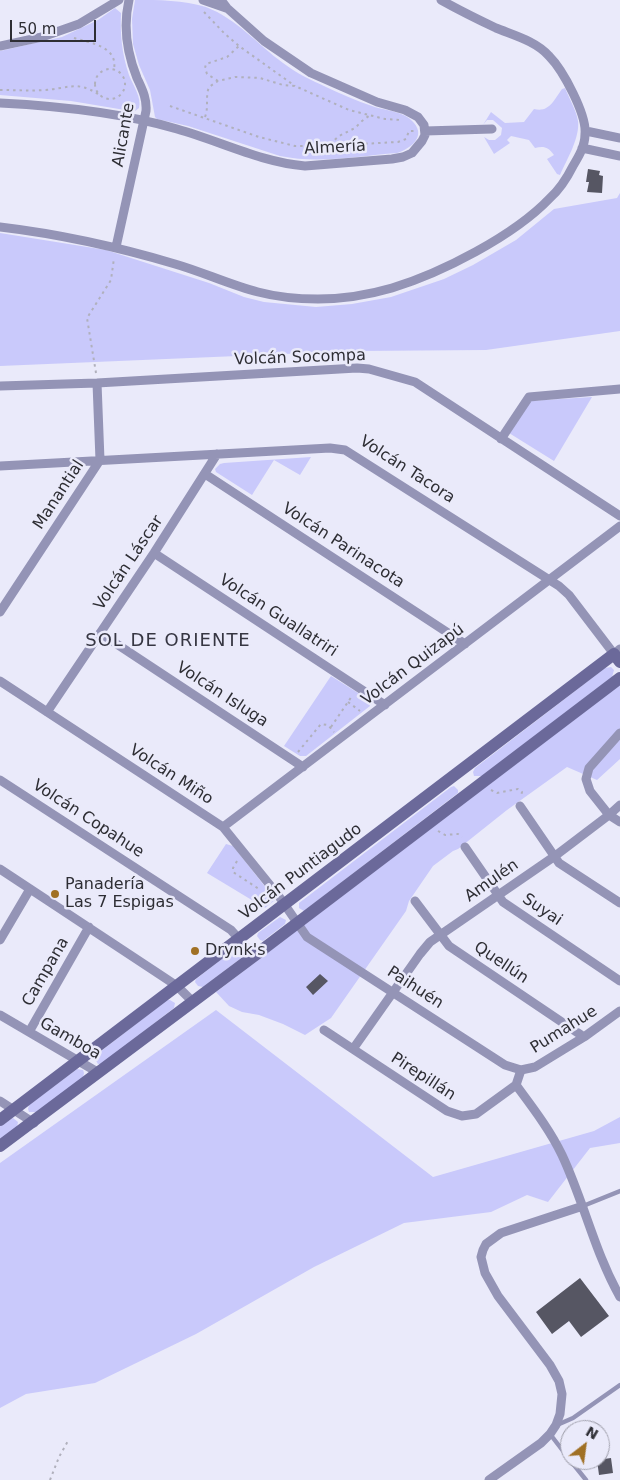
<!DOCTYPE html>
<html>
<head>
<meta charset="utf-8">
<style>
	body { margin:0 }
	#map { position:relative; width:620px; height:1480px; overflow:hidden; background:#eaeafa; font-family:"DejaVu Sans",sans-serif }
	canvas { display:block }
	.north { position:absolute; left:560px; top:1420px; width:50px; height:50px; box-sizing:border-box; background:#eaeafa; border:1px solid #9f9fab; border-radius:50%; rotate:30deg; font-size:14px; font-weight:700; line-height:20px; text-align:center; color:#2e2e34 }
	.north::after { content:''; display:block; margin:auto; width:18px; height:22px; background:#a07024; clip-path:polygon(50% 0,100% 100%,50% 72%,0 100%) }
	.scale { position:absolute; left:10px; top:20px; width:86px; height:22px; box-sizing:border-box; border:2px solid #2e2e34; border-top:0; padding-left:6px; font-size:15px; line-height:18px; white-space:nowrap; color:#2e2e34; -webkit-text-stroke:4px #eaeafa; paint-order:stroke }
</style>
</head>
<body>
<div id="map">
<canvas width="620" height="1480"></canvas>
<div class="north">N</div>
<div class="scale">50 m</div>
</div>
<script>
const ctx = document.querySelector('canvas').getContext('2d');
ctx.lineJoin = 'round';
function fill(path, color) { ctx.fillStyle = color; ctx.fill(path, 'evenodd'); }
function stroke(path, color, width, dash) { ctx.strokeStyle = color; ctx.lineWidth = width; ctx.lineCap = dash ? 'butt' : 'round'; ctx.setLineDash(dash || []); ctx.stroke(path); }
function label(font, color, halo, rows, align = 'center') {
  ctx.font = font + ' "DejaVu Sans",sans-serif'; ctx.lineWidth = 5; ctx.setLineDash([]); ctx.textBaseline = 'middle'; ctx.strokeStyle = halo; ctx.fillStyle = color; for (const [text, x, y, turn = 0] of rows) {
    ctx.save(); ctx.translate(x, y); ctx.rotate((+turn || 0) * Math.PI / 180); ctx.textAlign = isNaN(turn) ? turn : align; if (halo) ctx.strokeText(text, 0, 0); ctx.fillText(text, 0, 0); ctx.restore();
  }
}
fill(new Path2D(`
	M135 0C159 0 183 0 206 7 237 19 257 44 283 63 296 73 311 80 326 87 341 94 357 101 372 106 386 111 405 111 414 123 426 137 410 149 397 153 359 156 318 164 280 156L188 126 157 119 155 117 150 90 139 65 133 44 132 19Z
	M115 8 121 13C120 35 122 54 129 75 133 85 142 98 139 108L135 111H131L71 101 0 95V51L62 37 98 20Z
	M565 88C569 98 576 110 578 121 580 138 567 159 560 175L557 174 547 159 554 155C548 147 544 146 535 148L529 140 511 136 507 140 510 143 494 154 484 137 489 140H495L501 135 502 128 493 120H487L483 125 491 112 505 123 524 122 534 109C549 113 554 100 562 89Z
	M620 193V331L486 350 356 351 0 366V233L106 250 209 283 244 297 264 302 316 307 352 304 391 297 444 279 473 265 516 240 554 209 617 198Z
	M592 397 554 461 509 433 529 401Z
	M311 457 300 475 274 460 252 495 216 472 215 469 220 464 224 463Z
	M611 667 614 670 612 677 482 776H474L473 772 475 768 605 668Z
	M331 676 366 698 369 701 370 706 306 756H300L284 746Z
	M620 685V759L597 780 567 767 507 810 458 849 453 851 433 866 409 901 406 911 331 1018 305 1035 283 1024 259 1015 242 1012 229 1006 216 992Z
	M454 786 458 790V793L304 911 299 908V903L451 787Z
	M226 844 233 846 274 898 275 900 265 908 207 873Z
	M280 917 286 920 285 924 263 941 260 940 257 936 258 933Z
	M237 947H241L245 951 244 956 203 987 198 986 195 982 196 979Z
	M167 1000H170L175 1003 174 1008 103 1063 100 1064H98L95 1059 96 1055Z
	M216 1010 433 1177 594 1131 620 1117V1143L590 1148 548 1202 527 1195 491 1212 404 1223 314 1267 196 1334 95 1383 26 1394 0 1408V1163Z
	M77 1069 83 1070 84 1073 83 1078 36 1112H29L28 1109 29 1105Z
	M13 1118 18 1122 17 1127 0 1139V1126Z`), '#c9c9fb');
fill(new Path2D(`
	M588 169 600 171 599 175 603 176 602 193 587 192 589 182H586Z
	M320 974 328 981 313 995 306 987Z
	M580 1278 609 1316 581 1337 569 1321 552 1334 536 1312Z
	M611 1458 613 1473 599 1475 597 1460Z`), '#565663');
stroke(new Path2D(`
	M204 12 224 33 239 46 295 86
	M74 38C90 43 118 46 114 69
	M95 84a15 15 0 1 1 30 0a15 15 0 1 1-30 0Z
	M218 81 207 74 205 68 206 64 227 57 239 46
	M0 90C15 90 29 91 44 90 67 89 76 80 98 94
	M170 106 259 137 295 146H322L398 142 406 139 409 131H415
	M205 117C209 107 205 97 209 87L218 81 235 77 260 78 283 85 295 86 349 110 385 119 401 120
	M330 144 339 136 355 128 362 121 370 115
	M96 373 87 318 111 280 114 258
	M348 702 360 711
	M331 727 352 696
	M298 752 321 724 328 725 334 732
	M491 790 497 793 518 789 522 792 521 796
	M438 831 445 835 458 834 462 837
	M237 861 233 868V872L259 889
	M50 1480 59 1457 68 1441`), '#b0b0bc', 2, [2.5, 4]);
stroke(new Path2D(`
	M583 1206 620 1191
	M557 1425 573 1418 620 1385
	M550 1434 570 1460
	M570 1460 586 1480`), '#9494b6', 4.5);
stroke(new Path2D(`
	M203 0 226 8
	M0 46 42 37 79 24 119 0
	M0 103C59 106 120 112 177 129 220 141 260 162 305 166L392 159 403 157 412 153 422 141 425 135 424 125 418 117 405 110 377 102 311 73 264 41 227 8 221 0
	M425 131 492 129
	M586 131 620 138
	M582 148 620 156
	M0 227C59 234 118 247 175 264 203 272 230 285 258 292 277 297 298 299 318 299 343 299 368 295 392 288 441 273 514 236 550 198 560 189 567 178 573 166 579 156 585 146 585 134 587 115 563 70 549 56 536 41 513 35 496 28 477 19 459 10 441 0
	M116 247 146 111C147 98 142 89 137 78 127 53 123 26 129 0
	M0 386 97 383 357 368 369 369 415 382 620 516
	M501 439 529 397 620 389
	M0 466 330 448 345 450 559 586 569 595 614 654 620 649
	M205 474 465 644
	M154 553 385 705
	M0 612 100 460 97 383
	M100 633 303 767
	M0 681 223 827 278 895 307 937 505 1065 521 1070 535 1067 584 1037 620 1011
	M47 712 154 553 217 454
	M620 733 589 768 586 779 590 791 609 815 620 822
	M0 780 231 930 254 956
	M520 806 559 863 620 903
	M223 827 620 526
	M465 847 503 902 620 981
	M0 869 162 976 177 986 193 1002
	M415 901 449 946 584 1037
	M0 940 30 889
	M0 1015 99 1073
	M324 1030 447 1111 462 1116 476 1114 516 1085 521 1070
	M29 1032 89 927
	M353 1049 420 954 430 942 555 856 609 815 620 805
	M516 1085C533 1108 550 1130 562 1155 584 1202 595 1253 620 1297
	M0 1101 34 1123
	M489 1480 541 1443 550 1434 556 1425 560 1414 562 1394 559 1381 550 1365 498 1296 485 1273 481 1257 483 1250 486 1244 501 1233 583 1206`), '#9494b6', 9);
stroke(new Path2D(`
	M0 1120 614 654 620 662
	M0 1146 254 956 620 678`), '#6b699a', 12);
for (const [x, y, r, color] of [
	[55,894,5,"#a07024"],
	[195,951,5,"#a07024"]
]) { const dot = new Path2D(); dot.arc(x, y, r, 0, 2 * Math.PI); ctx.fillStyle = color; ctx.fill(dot); stroke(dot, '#eaeafa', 2); }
label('16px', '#2e2e34', '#eaeafa', [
	["Alicante",124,135,-80],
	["Almería",335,148,-3],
	["Volcán Socompa",300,358,-2],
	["Volcán Tacora",407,470,33],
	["Manantial",59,495,-57],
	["Volcán Parinacota",343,546,33],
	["Volcán Láscar",129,563,-56],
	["Volcán Guallatriri",278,616,33],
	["Volcán Quizapú",413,665,-37],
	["Volcán Isluga",222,695,33],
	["Volcán Miño",171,775,33],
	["Volcán Copahue",88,819,33],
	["Volcán Puntiagudo",301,872,-37],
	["Amulén",492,881,-35],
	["Suyai",542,910,34],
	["Quellún",501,963,34],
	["Campana",46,972,-60],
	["Paihuén",415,988,33],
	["Pumahue",564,1030,-32],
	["Gamboa",70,1039,30],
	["Pirepillán",423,1077,33]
]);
label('16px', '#2e2e34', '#eaeafa', [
	["Panadería",65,885],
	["Las 7 Espigas",65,903],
	["Drynk's",205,951]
], 'left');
ctx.letterSpacing = '1px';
label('18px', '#363642', '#eaeafa', [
	["SOL DE ORIENTE",168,641]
]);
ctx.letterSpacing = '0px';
</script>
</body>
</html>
